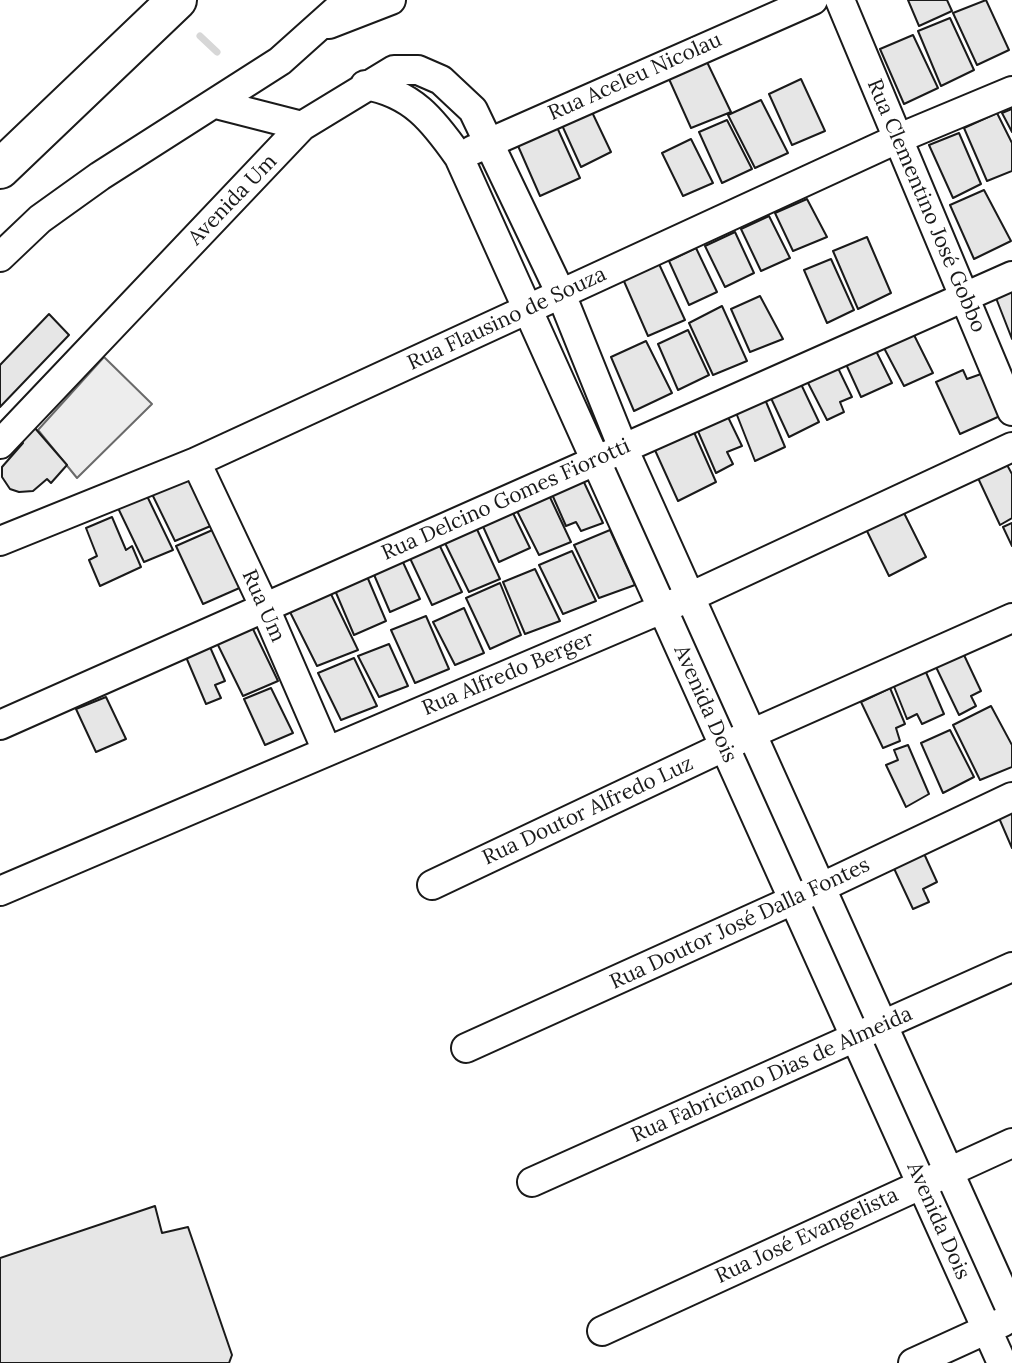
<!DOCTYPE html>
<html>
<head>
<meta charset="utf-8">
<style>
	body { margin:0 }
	canvas { display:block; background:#fff }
</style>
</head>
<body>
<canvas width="1012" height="1363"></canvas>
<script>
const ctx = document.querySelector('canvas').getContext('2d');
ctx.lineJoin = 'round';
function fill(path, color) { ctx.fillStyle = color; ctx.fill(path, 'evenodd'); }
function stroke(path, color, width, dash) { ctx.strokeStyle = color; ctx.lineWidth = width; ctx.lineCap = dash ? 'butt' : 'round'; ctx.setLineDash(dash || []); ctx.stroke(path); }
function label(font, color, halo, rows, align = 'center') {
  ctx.font = font + ' Lora,serif'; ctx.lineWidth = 5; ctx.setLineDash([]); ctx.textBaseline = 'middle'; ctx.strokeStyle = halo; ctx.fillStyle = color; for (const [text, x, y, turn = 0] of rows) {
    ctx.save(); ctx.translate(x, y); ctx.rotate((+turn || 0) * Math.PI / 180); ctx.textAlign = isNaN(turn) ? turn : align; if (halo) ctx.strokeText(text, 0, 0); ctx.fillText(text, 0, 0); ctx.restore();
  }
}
const built = new Path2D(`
	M104 357 152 404 77 478 38 430Z`);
fill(built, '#ededed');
stroke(built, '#6a6a6a', 2);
stroke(new Path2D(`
	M200 36 217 52`), '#d7d7d7', 7);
const building = new Path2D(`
	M908 0H947L952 11 919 26Z
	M986 0 1009 50 977 65 953 13Z
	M950 18 974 70 941 86 918 31Z
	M913 35 938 88 904 104 880 49Z
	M707 62 731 112 691 128 669 79Z
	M801 79 825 131 792 145 769 94Z
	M761 100 788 153 755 168 728 115Z
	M1012 109V132L1002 113Z
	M591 110 611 152 581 167 561 123Z
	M997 113 1012 143V171L987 181 964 128Z
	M727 120 752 169 722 183 699 132Z
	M556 125 580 178 540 196 515 139Z
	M959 133 981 184 953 198 929 145Z
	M691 139 713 183 683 196 662 153Z
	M984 190 1011 241 974 259 950 205Z
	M807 199 827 237 793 251 775 213Z
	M769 216 790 258 761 271 741 229Z
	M735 232 754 273 725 287 705 246Z
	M867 237 891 293 858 309 833 251Z
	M696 248 717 292 689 305 669 261Z
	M831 259 854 310 827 323 804 270Z
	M659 264 685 320 648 336 623 279Z
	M1012 291V339L996 298Z
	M760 296 783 339 750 352 731 309Z
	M722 306 747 361 713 375 689 323Z
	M49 314 69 335 0 407V365Z
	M688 330 709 375 678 390 658 344Z
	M913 333 933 373 904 386 884 348Z
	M646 341 672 393 634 411 611 357Z
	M875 349 892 383 861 397 845 362Z
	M837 366 852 397 840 402 844 412 827 420 806 379Z
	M963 370 967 379 981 374 1000 416 960 434 936 382Z
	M800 382 819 422 789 437 770 396Z
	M764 397 785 447 755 461 735 410Z
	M727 415 742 446 727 452 733 464 716 473 697 429Z
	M34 427 67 465 51 483 47 479 33 491 19 492 10 489 2 477V467L23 443 21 440Z
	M693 430 716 482 678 501 654 448Z
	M1006 463 1012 474V518L1000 525 978 478Z
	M188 478 213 525 175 541 152 494Z
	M582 478 603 523 581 531 576 522 566 526 551 492Z
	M548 493 571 542 539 555 515 507Z
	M147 496 173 550 144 562 118 508Z
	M511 509 530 548 499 562 481 522Z
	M902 509 926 557 889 576 865 527Z
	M112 517 126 550 132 546 141 567 100 586 89 560 97 556 86 528Z
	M1012 523V546L1003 527Z
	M475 525 500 579 469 592 443 539Z
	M217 528 244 586 203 604 176 546Z
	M610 530 635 585 599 598 574 545Z
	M438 542 462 592 432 605 408 554Z
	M572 551 596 601 563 614 539 565Z
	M401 558 420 599 390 612 372 570Z
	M535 569 560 621 525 634 503 582Z
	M366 574 386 621 354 635 334 588Z
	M500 583 521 635 490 649 466 598Z
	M330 592 358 650 317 666 289 610Z
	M464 608 484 653 455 665 433 622Z
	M426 616 449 669 415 683 391 630Z
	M252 627 278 681 243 696 216 641Z
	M389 644 408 686 379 697 358 656Z
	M210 647 225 681 215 685 221 698 206 704 186 657Z
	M964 655 981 691 971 696 976 706 959 715 936 667Z
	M354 658 377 706 341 720 318 673Z
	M925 670 944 714 922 724 917 714 907 719 893 684Z
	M271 688 293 733 265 745 244 699Z
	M890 688 905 724 896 728 900 741 883 748 861 702Z
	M106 697 126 739 96 752 76 709Z
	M991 706 1012 745V767L980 780 953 725Z
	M950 730 974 777 943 793 921 743Z
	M908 745 929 794 906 807 886 765 898 760 894 750Z
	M1012 813V848L999 818Z
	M921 847 937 882 923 889 929 902 913 909 891 862Z
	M155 1206 162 1233 188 1227 232 1355 229 1363H0V1258Z`);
fill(building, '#e6e6e6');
stroke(building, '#1a1a1a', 2);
const minor = new Path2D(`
	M840 0 1012 411
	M329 24 391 0
	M365 85C412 93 433 120 459 157L1002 1363
	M216 104 302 126
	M473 150 813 0
	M0 257 40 219 100 176 280 61 348 0
	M0 444 302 126 394 70H418L441 80 473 110 561 294 623 448 1012 1312
	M196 462 265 608 327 751
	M0 541 196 462 897 139 1012 91
	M0 725 1012 276
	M432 885 753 733 1012 618
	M0 891 692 596 1012 447
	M466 1048 822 887 1012 797
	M532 1182 1012 967
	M602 1331 1012 1143
	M913 1363 1003 1322`);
const highway = new Path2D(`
	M0 169 177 0`);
stroke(minor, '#1a1a1a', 32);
stroke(highway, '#1a1a1a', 42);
stroke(minor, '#fff', 28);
stroke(highway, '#fff', 38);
label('21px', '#1a1a1a', '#fff', [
	["Rua Aceleu Nicolau",635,77,-24],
	["Avenida Um",233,200,-46],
	["Rua Clementino José Gobbo",926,206,67],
	["Rua Flausino de Souza",507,319,-25],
	["Rua Delcino Gomes Fiorotti",506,500,-24],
	["Rua Um",263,606,66],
	["Rua Alfredo Berger",508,674,-23],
	["Avenida Dois",705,704,66],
	["Rua Doutor Alfredo Luz",588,811,-25],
	["Rua Doutor José Dalla Fontes",740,924,-25],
	["Rua Fabriciano Dias de Almeida",772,1075,-24],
	["Avenida Dois",938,1221,66],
	["Rua José Evangelista",807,1236,-25]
]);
</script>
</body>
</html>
